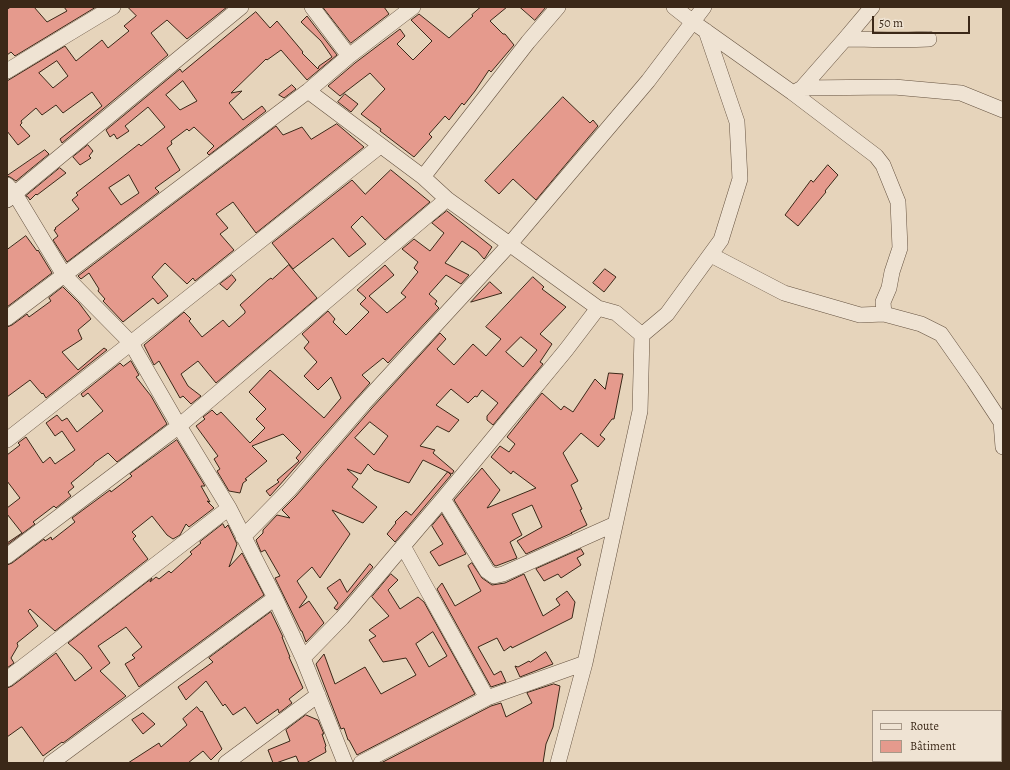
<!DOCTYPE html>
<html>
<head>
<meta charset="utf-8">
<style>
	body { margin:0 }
	#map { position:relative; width:1010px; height:770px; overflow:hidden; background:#e6d4bb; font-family:Alegreya,serif }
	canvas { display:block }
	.frame { position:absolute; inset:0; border:8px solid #3b2818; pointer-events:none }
	.legend { position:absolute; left:872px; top:710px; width:130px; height:52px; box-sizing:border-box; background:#efe3d3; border:1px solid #a79888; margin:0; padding:5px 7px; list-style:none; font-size:12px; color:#3b2818 }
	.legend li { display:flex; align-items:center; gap:8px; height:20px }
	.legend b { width:20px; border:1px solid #a79888 }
	.scale { position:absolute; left:872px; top:16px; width:98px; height:18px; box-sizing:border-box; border:2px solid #3b2818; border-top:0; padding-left:5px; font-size:12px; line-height:14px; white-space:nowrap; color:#3b2818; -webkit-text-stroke:3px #efe3d3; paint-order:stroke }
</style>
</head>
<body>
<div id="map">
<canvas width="1010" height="770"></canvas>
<div class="frame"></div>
<ul class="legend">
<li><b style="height:5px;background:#efe3d3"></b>Route</li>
<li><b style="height:11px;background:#e59a8d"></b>Bâtiment</li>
</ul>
<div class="scale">50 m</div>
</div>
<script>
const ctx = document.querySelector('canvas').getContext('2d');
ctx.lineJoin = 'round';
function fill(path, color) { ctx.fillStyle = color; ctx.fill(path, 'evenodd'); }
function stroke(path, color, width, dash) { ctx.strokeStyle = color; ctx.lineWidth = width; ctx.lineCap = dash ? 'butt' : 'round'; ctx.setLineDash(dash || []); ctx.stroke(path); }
const building = new Path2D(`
	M11 7H34L47 22 67 11 64 7H96L15 56 11 52 7 55V10Z
	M128 7H227L187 39 167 20 151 33 168 55 62 143 60 139 102 106 92 92 63 113 56 105 42 115 36 108 21 121 22 123 20 125 30 136 18 145 7 131V81L65 46 76 61 102 40 108 48 129 31 124 26 136 16ZM57 61 68 76 53 88 39 73Z
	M323 7H384L389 14 351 43Z
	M481 7H507L490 21 503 34H505L514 45 491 72 489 70 475 91 464 105 462 103 449 120 445 116 429 134 432 137 414 157 380 131 381 129 361 114 385 89 370 73 340 96 328 86 355 63 400 29 405 36 397 44 413 60 432 41 411 20 419 14 449 38 473 16 472 15Z
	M520 7H546L535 20Z
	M256 12 270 28 277 21 303 52 302 53 318 69 319 66 332 57 321 41 301 22 307 16 337 55 307 80 281 50 267 60 266 59 231 93 242 91 229 103 243 120 262 106 266 111 209 155 207 153 214 146 194 127 189 131 187 129 171 141 172 144 167 148 180 170 155 188 159 192 67 262 53 240 58 236 54 230 56 229 55 228 79 209 72 200 78 195 76 193 139 144 141 146 165 127 148 107 125 126 129 131 117 139 114 134 110 137 106 130 180 69 182 72ZM183 81 197 101 180 110 166 95ZM129 175 139 193 121 205 109 188Z
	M292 85 296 89 284 98 279 95Z
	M345 94 358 104 351 112 338 102Z
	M563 97 590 123 593 120 598 126 536 200 513 179 499 194 485 181Z
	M337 124 364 147 256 233 233 202 216 214 228 228 220 234 234 250 195 281 193 278 187 284 165 263 152 277 168 296 158 304 153 298 123 322 103 301 105 299 98 291 99 289 89 273 81 279 78 276 276 126 283 135 302 127 311 139Z
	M88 145 93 151 89 156 91 158 80 165 73 157Z
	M45 150 49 154 16 181 10 177 7 176Z
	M828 165 838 175 825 191 826 192 798 226 785 215 811 180 813 182Z
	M60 168 66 173 37 195 36 194 30 200 28 197 26 196Z
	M391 170 430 202 385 240 362 216 351 227 366 244 349 257 333 238 293 269 272 243 352 180 365 194Z
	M447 211 492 247 485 258 484 259 477 251 462 241 445 263 469 275 461 284 446 275 429 294 437 301 435 304 439 308 388 363 383 358 362 375 370 383 270 496 266 491 279 482 277 480 299 461 296 458 301 452 283 434 252 446 267 461 245 479 247 480 243 483 240 493 229 491 217 471 220 469 214 459 218 456 196 426 205 419 203 417 212 410 217 415 221 412 250 443 265 428 256 419 266 409 249 392 270 370 324 418 341 398 331 377 318 390 304 376 317 362 304 348 309 342 302 334 328 311 335 319 333 322 346 335 369 312 360 304 366 298 357 290 385 265 394 275 369 296 387 313 406 297 401 293 418 272 414 268 418 262 402 249 414 239 430 251 444 233 432 223Z
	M26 236 37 251 38 250 52 273 7 307V250Z
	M289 265 317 298 216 383 198 361 181 374 188 386 201 396 191 404 183 396 180 398 159 361 154 365 144 345 184 312 191 319 189 321 202 337 223 320 229 327 245 313V311L240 305 268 280 271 278 272 279Z
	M605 269 616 277 604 292 593 283Z
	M232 275 236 280 227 290 220 284Z
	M533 277 544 287 542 289 566 307 540 334 552 344 540 362 543 364 493 425 487 420V416L498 403 482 390 477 397 475 396 468 403 451 389 436 405 459 420 449 432 437 426 420 446 435 450 433 453 454 471 452 474 423 460 409 483 374 470 368 464 361 474 347 469 358 479 352 487 377 507 363 523 332 510 350 534 320 578 312 567 297 581 307 597 299 608 309 601 324 623 306 642 302 631H301L275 578 280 576 265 550 261 552 256 540 263 533V530L277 515 290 518 282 510 296 496 371 409 440 333 446 339 437 349 454 365 473 344 486 356 501 339 486 327ZM521 337 537 350 523 367 506 352ZM370 422 388 436 374 455 355 438Z
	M490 282 502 293 471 302Z
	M63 287 79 303 91 319 78 330 82 339 62 352 78 370 104 348 107 350 46 398 43 393 42 394 30 380 7 397V327L12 325 27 314 29 317 51 301 49 298Z
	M131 361 139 375 136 377 151 396 167 424 117 462 108 453 94 463V464L71 483 74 487 68 492 71 496 56 508 54 506 33 522 35 524 7 545V543L22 533 7 514V508L20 498 7 481V455L20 445 18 443 26 437 43 463 50 457 55 464 75 450 62 431 55 436 46 423 57 415 62 421 67 418 77 432 103 411 88 393 83 397 81 394 120 363 123 366Z
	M609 373 623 374 614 419H612L600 435 605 439 598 447 581 433 563 453 578 481 571 485 582 509 580 510 587 525 571 533H572L526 554 517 541 542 527 532 505 512 514 522 535 510 542 517 558 496 566 494 565 454 500 482 468 500 490 487 508 536 488 513 471 511 474 491 457 500 446 509 452 515 444 507 437 542 393 561 410 564 406 573 412 595 379 605 389Z
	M177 440 205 486H201L210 502 207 501 214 508 189 527 186 524 180 535 173 539 167 535 152 516 132 532 136 536 133 539 148 559 55 631 30 609 28 611 38 626 17 643 18 646 11 658 14 663 7 668V565L12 563 44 539 45 541 51 537 52 540 75 522 72 518 110 490 111 492 132 476 130 474Z
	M448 472 451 475 395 542 387 534 396 523 395 522 406 511 411 515Z
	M442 514 466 554 439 566 430 552 443 544 432 526Z
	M223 524 225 528 228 525 237 544 229 567 242 553 264 595 139 687 125 664 135 658 132 655 142 647 126 627 98 646 110 663 100 671 126 696 63 743 62 742 43 756 22 727H21L7 737V688L12 686 56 653 75 681 92 668 82 655 68 643 152 578 150 582 156 577 159 579 169 571 171 573 192 554 190 552 201 543 200 542Z
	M581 549 584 554 577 558 581 565 561 578 558 574 544 581 536 569Z
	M472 563 482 578 492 585 505 583 524 574 543 616 560 605 556 599 567 591 575 602 572 618 512 648 511 646 504 651 497 638 478 647 494 675 501 671 506 682 491 687 437 589 442 583 455 606 481 591 468 566Z
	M370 564 373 567 337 610 334 608 338 603 327 588 340 579 347 592Z
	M391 574 398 580 388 590 400 609 418 597 424 602 475 694 357 755 349 740H348L344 728 341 729 316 664 324 654 335 684 365 667 381 694 416 675 406 658 383 662 369 640 376 636 369 630 389 616 372 597ZM433 632 447 656 429 667 416 644Z
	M271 612 283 637H282L290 657H289L303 688 289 699 292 703 279 713 278 709 257 724 245 707 233 715 225 704 223 706 206 681 186 700 178 687 213 662 209 658Z
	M546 652 553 664 520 677 515 666 518 667 529 661 530 662Z
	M554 684 560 686 553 727 546 744 543 763H381L491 706 501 703 506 717 532 703 527 693Z
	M197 707 201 712 202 711 222 749 211 760 203 751 188 763H128L159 743 161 747 187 725 183 719Z
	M143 713 155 724 143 734 132 720Z
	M306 715 318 720 324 734H322L326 746 325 747 326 752 306 763H299L296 756 276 763H273L268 750 290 741 286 730Z`);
fill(building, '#e59a8d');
stroke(building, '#3b2818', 1);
const minor = new Path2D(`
	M312 7 349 56
	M674 7 693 22 793 93 876 156 883 165 898 202 900 248 892 272 889 288 883 302 884 314 921 324 941 334 974 381 1001 422 1003 447
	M845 39C873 39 901 41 929 39
	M7 71 113 7
	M802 88 845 39 872 7
	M308 91 423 177 447 199 598 308
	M793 93 802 88 894 87 961 93 1003 110
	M423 177 528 42 558 7
	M7 185 15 194 64 275 131 343 179 426 229 508 275 598 303 658 345 763
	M7 200 241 7
	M711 255 784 293 860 315 884 314
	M7 318 308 91 349 56 413 7
	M7 440 131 343 380 146
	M443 499 487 571 494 576 503 574 615 524
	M243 537 289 490 364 403 509 245 648 81 704 7
	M403 546 487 698
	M7 556 179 426 447 199
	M303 658 342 618 443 499 566 350 598 308 616 313 642 335
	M7 679 229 508
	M51 763 275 598
	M226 763 318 695
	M361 763 487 698 585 663
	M558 763 585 663 640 411 642 335 667 314 721 240 740 179 737 122 706 31`);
stroke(minor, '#665341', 16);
stroke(minor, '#efe3d3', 15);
</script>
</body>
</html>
